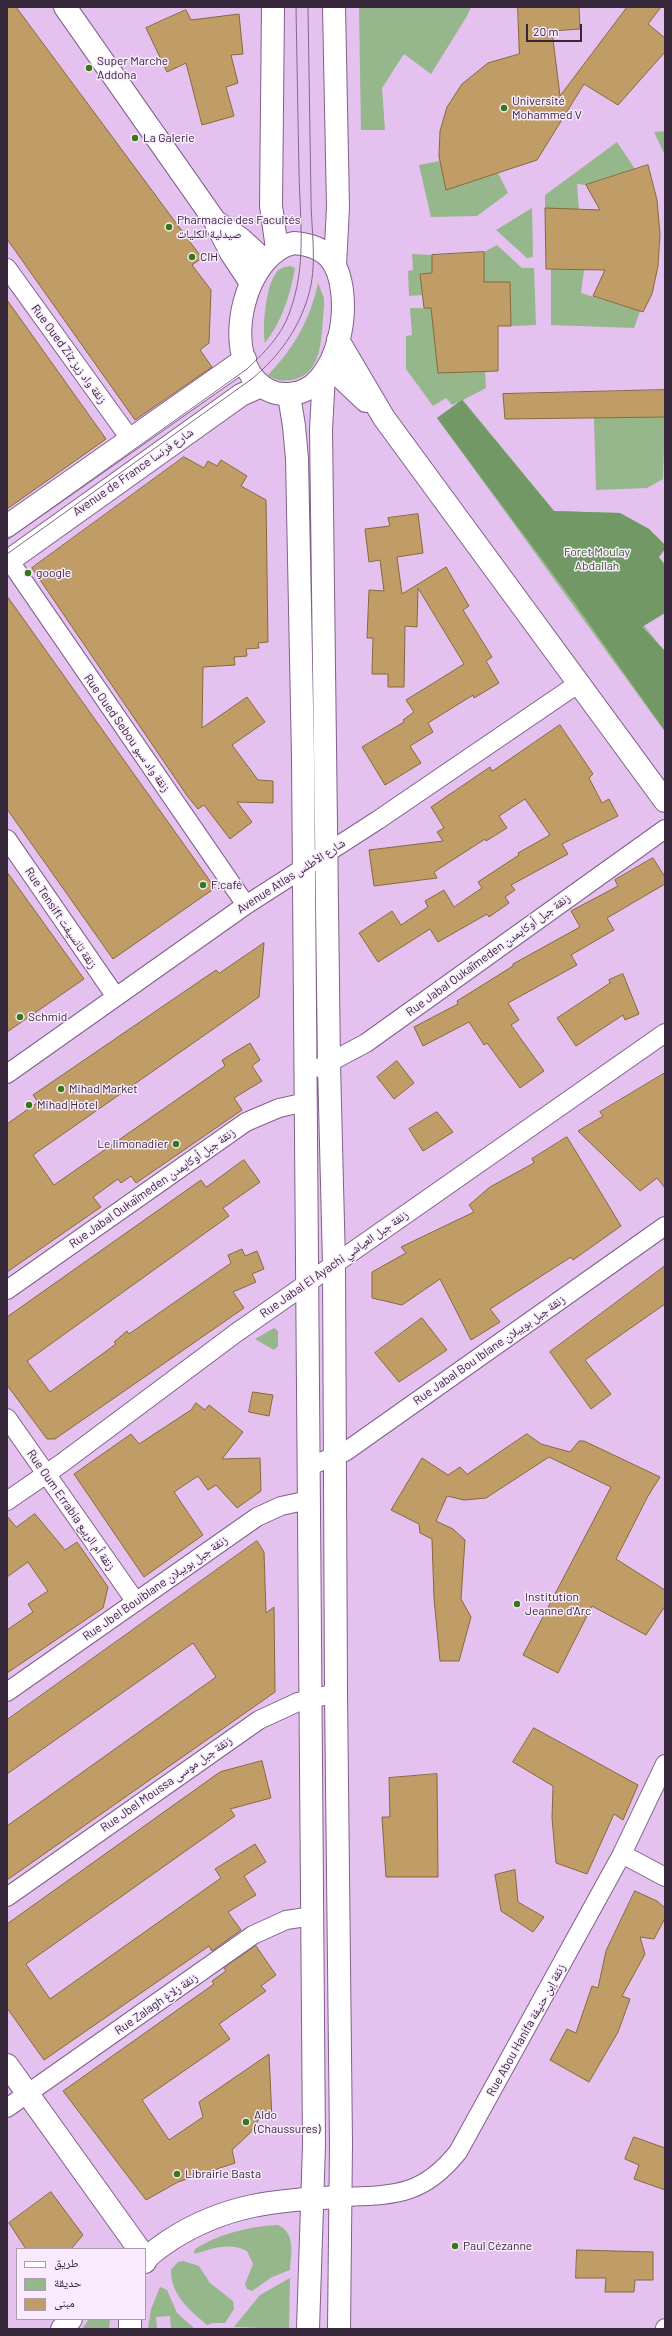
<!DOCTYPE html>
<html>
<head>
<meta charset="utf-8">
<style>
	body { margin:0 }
	#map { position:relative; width:672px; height:2336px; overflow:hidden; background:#e4c1ef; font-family:Barlow,"Noto Naskh Arabic",sans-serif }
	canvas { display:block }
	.frame { position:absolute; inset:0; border:8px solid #352739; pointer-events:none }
	.legend { position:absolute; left:16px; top:2248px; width:130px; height:72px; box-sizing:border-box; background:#f9ebfd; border:1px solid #ab9daf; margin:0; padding:5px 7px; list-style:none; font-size:12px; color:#352739 }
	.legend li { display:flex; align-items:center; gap:8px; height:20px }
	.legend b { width:20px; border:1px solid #ab9daf }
	.scale { position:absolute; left:526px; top:24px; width:56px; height:18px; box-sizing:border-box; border:2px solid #352739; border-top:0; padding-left:5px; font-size:12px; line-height:14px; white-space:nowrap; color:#352739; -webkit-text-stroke:3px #f9ebfd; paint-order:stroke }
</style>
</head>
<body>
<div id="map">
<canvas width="672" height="2336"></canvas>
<div class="frame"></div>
<ul class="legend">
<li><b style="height:5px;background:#fff"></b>طريق</li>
<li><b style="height:11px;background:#96b68b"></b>حديقة</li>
<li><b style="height:11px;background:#c09d66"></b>مبنى</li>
</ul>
<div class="scale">20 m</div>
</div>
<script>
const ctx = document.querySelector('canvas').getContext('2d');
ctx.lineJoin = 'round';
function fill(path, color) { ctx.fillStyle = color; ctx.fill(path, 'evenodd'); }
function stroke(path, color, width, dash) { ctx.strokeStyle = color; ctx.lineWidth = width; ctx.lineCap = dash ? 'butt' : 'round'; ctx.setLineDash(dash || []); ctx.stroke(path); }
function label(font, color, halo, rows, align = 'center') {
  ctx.font = font + ' Barlow,"Noto Naskh Arabic",sans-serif'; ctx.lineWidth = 3; ctx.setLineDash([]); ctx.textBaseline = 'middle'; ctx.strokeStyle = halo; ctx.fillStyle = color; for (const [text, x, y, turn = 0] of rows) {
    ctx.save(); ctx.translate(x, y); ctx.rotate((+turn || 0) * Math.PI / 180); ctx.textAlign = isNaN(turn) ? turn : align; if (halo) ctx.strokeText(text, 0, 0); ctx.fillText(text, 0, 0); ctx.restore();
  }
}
fill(new Path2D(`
	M359 7H471L467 16 431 74 404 54 382 88 385 130H361Z
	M665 131V155L654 132Z
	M617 142 635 169 586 185 577 184 579 210 545 208V195Z
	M440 161 446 190 498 173 508 193 477 216 431 217 419 165Z
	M532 208 533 257 527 258 496 230Z
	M497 245 522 268H534L536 325 511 326 510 282H484V252Z
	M412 254 432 255V273L420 274 422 295 409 296 408 271 413 270Z
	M290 266 295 268C290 296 282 321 265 343 262 326 266 286 276 273 279 268 284 267 290 266Z
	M551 269 584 270 581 293 640 311 634 328 551 325Z
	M318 283 324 298V306C321 331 325 374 292 380 282 381 276 381 268 375 294 348 310 320 318 283Z
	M410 308H431L438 372H485L486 388 463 400 554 511 620 513 649 529 665 545V549L623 599 665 652V732L437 418 459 402 452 405 446 398 433 406 406 369V336L412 335Z
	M665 417 663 479 647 488 596 490 594 418Z
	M274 1328 278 1331V1346L274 1350 255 1339Z
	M278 2225C296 2233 291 2254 290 2270L272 2277 252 2291 247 2289 245 2284 253 2264 247 2251C226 2239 199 2255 194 2253L195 2249C218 2234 251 2226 278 2225Z
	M183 2261 199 2266 210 2283 233 2301 234 2309 225 2323H213L207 2325C189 2309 171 2296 171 2270L178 2262Z
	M290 2278 289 2329 234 2327 260 2295Z
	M160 2287 167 2290 177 2313 195 2329H171L170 2316 156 2317 157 2329H148L151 2309Z
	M89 2319H110L109 2329H82Z`), '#96b68b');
fill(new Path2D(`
	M462 400 554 511 620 513 649 529 665 545V549L659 557 665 565V613L642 627 665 651V731L576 605 437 418Z`), '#729866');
const building = new Path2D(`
	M7 7H16L202 258 192 265 211 290 209 343 200 350 212 367 135 420 7 239Z
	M518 7H579L580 29 552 31 560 96 627 7H661L648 24 665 38V52L618 105 584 84 537 160 446 190 439 156 440 131 447 107 462 84 488 63 519 54Z
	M186 10 191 20 239 14 243 54 231 55 238 83 226 87 234 116 202 125 186 63 167 72 146 28Z
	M648 165 657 200 660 234 658 266 652 294 643 312 593 296 605 270 546 269 545 208 600 210 586 185Z
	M484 252V282H510L511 326H498V371L438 373 431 308H424L420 274 432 273V255Z
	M7 300 106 439 7 509Z
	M665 390V417L505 419 503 394Z
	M184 457 204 468 208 461 217 466 221 460 247 476 241 486 266 500 268 642 258 643 259 648 246 649 247 656 234 657 235 665 203 667 202 728 247 697 265 722 232 745 258 780 273 781V803L237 802 252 822 230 839 204 805 198 809 188 797 32 568Z
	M418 514 423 553 397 557 402 594 446 567 469 606 463 610 492 657 486 661 499 683 474 698 473 695 428 723 433 732 410 746 421 763 385 785 362 747 404 722 403 720 414 712 406 700 464 664 418 588 417 627 405 626 404 687H388V674H372L373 638H367L369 590 384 591 380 560 369 562 365 529 390 526 388 518Z
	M7 596 215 888 113 959 7 809Z
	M560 725 593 774 589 778 602 803 609 799 618 816 562 844 568 854 511 885 515 890 505 897 509 903 489 917 487 914 438 942 430 929 378 962 359 933 392 911 401 925 428 907 425 901 444 890 454 907 482 888 478 882 519 855 518 853 550 835 525 799 499 816 507 828 486 841 485 839 434 872 437 878 374 886 369 850 443 841 437 832 444 828 431 807 490 767 492 771Z
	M653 858 665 877V884L607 918 614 930 571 955 577 965 508 1003 519 1020 511 1025 544 1071 520 1088 487 1043 484 1045 469 1022 423 1046 414 1027 458 1004 457 1001 513 966V964L580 927 571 911 618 886 615 880Z
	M7 872 84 979 7 1032Z
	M264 943 259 997 33 1155 54 1185 225 1066 222 1060 250 1043 260 1060 252 1066 262 1081 234 1098 242 1110 136 1183 131 1176 121 1183 118 1179 93 1197 101 1207 7 1272V1124L38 1102 33 1095 216 970 219 973Z
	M623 974 639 1014 625 1020 623 1015 576 1046 557 1018 610 983 609 980Z
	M397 1061 414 1083 394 1099 377 1077Z
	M665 1073V1188L657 1178 640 1191 578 1131 603 1116 600 1112Z
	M437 1112 453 1132 423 1151 409 1129Z
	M567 1137 621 1226 573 1260 571 1257 490 1309 500 1322 471 1340 440 1279 402 1305 372 1298V1272L406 1253 401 1247 474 1212 469 1205 490 1187 534 1163 532 1159Z
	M244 1160 260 1182 223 1208 229 1216 27 1361 50 1392 116 1344 114 1342 127 1331 129 1334 231 1263 228 1255 242 1249 245 1256 257 1251 264 1269 252 1274 256 1282 233 1292 244 1308 55 1439H47L7 1385V1317L201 1180 206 1187Z
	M665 1266V1304L585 1360 611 1394 591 1409 550 1352Z
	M422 1318 447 1350 399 1382 375 1353Z
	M253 1392 273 1395 269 1416 249 1412Z
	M196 1403 205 1410 209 1405 243 1432 222 1459 260 1458 261 1491 237 1508 216 1485 208 1490 198 1476 174 1492 203 1535 144 1577 74 1474 131 1434 139 1444 191 1410Z
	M527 1434 541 1444 570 1452 579 1441H584L660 1477 648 1496 616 1559 665 1590V1606L646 1635 592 1606 558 1673 523 1655 611 1487 549 1457 486 1498 464 1500 447 1496 436 1521 453 1529 465 1540 461 1599 471 1617 459 1661H440L434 1598 432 1539 420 1533 419 1524 391 1510 422 1458 448 1475 460 1467 467 1474Z
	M35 1514 65 1550 77 1542 108 1587 103 1608 7 1673V1630L33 1612 28 1604 48 1591 28 1562 7 1577V1516L16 1527Z
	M257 1541 264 1552 266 1613 274 1607 275 1692 7 1880V1826L216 1677 193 1643 7 1774V1720Z
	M534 1728 638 1785 623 1820 614 1814 587 1874 556 1863 552 1818 553 1786 513 1762Z
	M262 1761 271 1798 230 1809 235 1816 26 1964 50 1999 221 1878 215 1869 255 1844 266 1862 244 1876 256 1895 228 1912 241 1930 212 1951 209 1946 44 2060 7 2008V1924L220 1772Z
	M437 1774 438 1877H386L382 1817H390L389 1778Z
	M515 1870 518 1902 544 1917 533 1932 501 1911 495 1875Z
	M635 1891 657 1901 665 1908V1918L654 1939 640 1937 645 1954 622 1996 630 1999 618 2032 589 2082 550 2060 567 2029 576 2033 592 1986 598 1988 606 1951Z
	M256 1946 276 1975 261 1986 266 1991 219 2024 230 2039 142 2100 169 2140 203 2117 199 2102 269 2054 272 2120 261 2116 250 2133 232 2150 235 2163 178 2182 146 2200 63 2091 214 1984 212 1981 226 1971 224 1968Z
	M634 2137 665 2148V2190L634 2179 639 2165 625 2159Z
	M51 2192 83 2235 71 2249H26L9 2223Z
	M577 2250 653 2252V2280H635L634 2292H605L606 2278H576Z`);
fill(building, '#c09d66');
stroke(building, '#85693a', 1);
const street = new Path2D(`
	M7 268 131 440
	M9 560 246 905
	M7 839 116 997
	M319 1068 366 1043 665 829
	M7 1074 246 905 378 820 579 683
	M7 1290 246 1122 279 1108 306 1102
	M7 1418 136 1602
	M310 1466 345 1452 665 1226
	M7 1501 62 1463 236 1333 665 1033
	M7 1692 257 1517 281 1506 309 1500
	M622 1854 665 1877
	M7 1897 259 1720 298 1702 336 1693
	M7 2108 253 1935 286 1920 313 1916
	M340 2197C393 2195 422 2197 458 2152L622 1854 665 1764
	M665 2329V2328`);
const secondary = new Path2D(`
	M65 7 215 221 231 253 251 283
	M218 223 241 239 265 261
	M338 340 384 418 665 801
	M329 366 366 401
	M7 526 245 359
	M7 562 241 395 261 386
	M7 2065 139 2249
	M145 2262C148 2254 163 2245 170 2240 226 2204 276 2200 340 2197
	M62 2329 71 2319
	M130 2329V2319`);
const primary = new Path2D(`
	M273 7 271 206 277 249
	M334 7 338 207 335 266
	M294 243C307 244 320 247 329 257 358 289 341 398 285 394 273 394 264 389 256 381 223 347 245 253 294 243Z
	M324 375 321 429 329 1064 334 1264 336 1693 341 2144 339 2329
	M289 395 294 426 297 459 303 757 314 2145 308 2329`);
stroke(street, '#81618b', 20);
stroke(secondary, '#81618b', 24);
stroke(primary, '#81618b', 24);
stroke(street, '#fff', 18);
stroke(secondary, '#fff', 22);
stroke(primary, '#fff', 22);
stroke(new Path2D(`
	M7 540 247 369C264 353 281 336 289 314 307 266 300 223 299 173 298 118 297 62 296 7
	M7 554 253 378C279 356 298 330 308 297 318 265 311 230 311 198 310 134 309 71 308 7`), '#806987', 1);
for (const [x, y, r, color] of [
	[89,68,4,"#377919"],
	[504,108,4,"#377919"],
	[135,138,4,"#377919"],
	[169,227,4,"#377919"],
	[192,257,4,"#377919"],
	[28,573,4,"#377919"],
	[203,885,4,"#377919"],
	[20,1017,4,"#377919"],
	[61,1089,4,"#377919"],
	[29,1105,4,"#377919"],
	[176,1144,4,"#377919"],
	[517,1604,4,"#377919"],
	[246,2122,4,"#377919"],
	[177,2174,4,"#377919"],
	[455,2246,4,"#377919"]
]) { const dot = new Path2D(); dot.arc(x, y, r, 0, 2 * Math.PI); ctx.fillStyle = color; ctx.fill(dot); stroke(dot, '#f9ebfd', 1.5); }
label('12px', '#352739', '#f9ebfd', [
	["Super Marche",97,61],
	["Addoha",97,75],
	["Université",512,101],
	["Mohammed V",512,115],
	["La Galerie",143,138],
	["Pharmacie des Facultés",177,220],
	["صيدلية الكليات",177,234],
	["CIH",200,257],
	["google",36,573],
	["F.café",211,885],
	["Schmid",28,1017],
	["Mihad Market",69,1089],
	["Mihad Hotel",37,1105],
	["Le limonadier",168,1144,"right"],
	["Institution",525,1597],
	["Jeanne d'Arc",525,1611],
	["Aldo",254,2115],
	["(Chaussures)",254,2129],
	["Librairie Basta",185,2174],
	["Paul Cézanne",463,2246]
], 'left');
label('12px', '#352739', '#f9ebfd', [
	["Rue Oued Ziz زنقة واد زيز",69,354,54],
	["Avenue de France شارع فرنسا",133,472,-35],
	["Rue Oued Sebou زنقة واد سبو",127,733,55],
	["Avenue Atlas شارع الأطلس",291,876,-33],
	["Rue Tensift زنقة تانسيفت",61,918,56],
	["Rue Jabal Oukaïmeden زنقة جبل أوكايمدن",488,955,-36],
	["Rue Jabal Oukaïmeden زنقة جبل أوكايمدن",152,1188,-35],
	["Rue Jabal El Ayachi زنقة جبل العياشي",334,1264,-35],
	["Rue Jabal Bou Iblane زنقة جبل بويبلان",489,1350,-35],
	["Rue Oum Errabia زنقة أم الربيع",71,1510,55],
	["Rue Jbel Bouiblane زنقة جبل بويبلان",155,1588,-35],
	["Rue Jbel Moussa زنقة جبل موسى",166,1784,-35],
	["Rue Zalagh زنقة زلاغ",156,2004,-35],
	["Rue Abou Hanifa زنقة اٍبن حنيفة",526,2030,-61]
]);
label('12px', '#32631e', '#f9ebfd', [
	["Foret Moulay",597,552],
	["Abdallah",597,566]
]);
</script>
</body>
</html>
